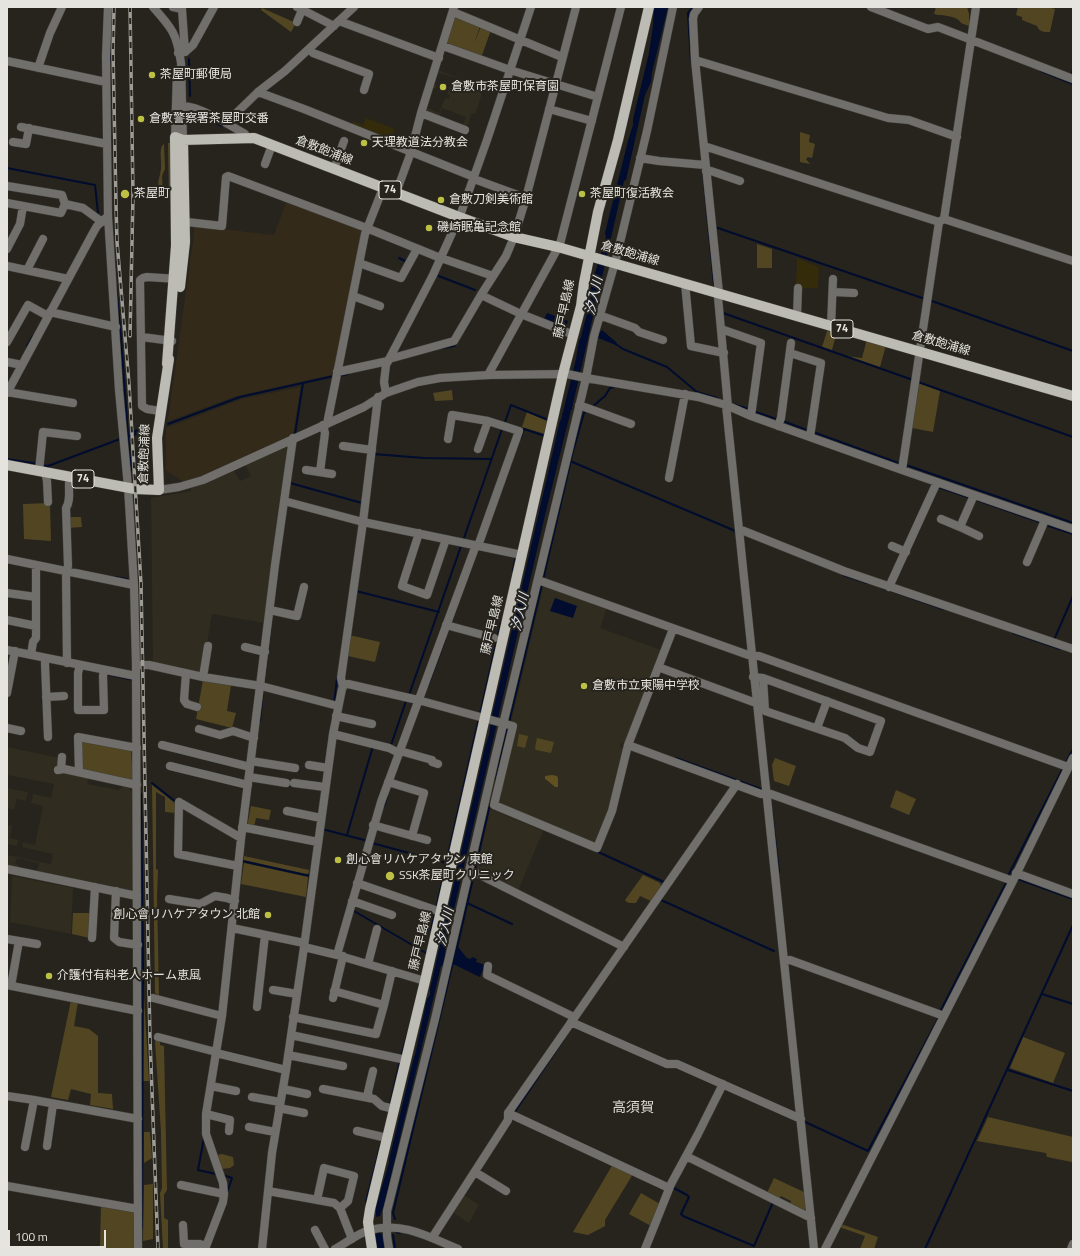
<!DOCTYPE html>
<html>
<head>
<meta charset="utf-8">
<style>
	body { margin:0 }
	#map { position:relative; width:1080px; height:1256px; overflow:hidden; background:#26241d; font-family:"Titillium Web",sans-serif }
	canvas { display:block }
	.frame { position:absolute; inset:0; border:8px solid #e5e4df; pointer-events:none }
	.scale { position:absolute; left:8px; top:1230px; width:98px; height:18px; box-sizing:border-box; border:2px solid #e5e4df; border-top:0; padding-left:5px; font-size:12px; line-height:14px; white-space:nowrap; color:#e5e4df; -webkit-text-stroke:3px #26241d; paint-order:stroke }
</style>
</head>
<body>
<div id="map">
<canvas width="1080" height="1256"></canvas>
<div class="frame"></div>
<div class="scale">100 m</div>
</div>
<script>
const ctx = document.querySelector('canvas').getContext('2d');
ctx.lineJoin = 'round';
function fill(path, color) { ctx.fillStyle = color; ctx.fill(path, 'evenodd'); }
function stroke(path, color, width, dash) { ctx.strokeStyle = color; ctx.lineWidth = width; ctx.lineCap = dash ? 'butt' : 'round'; ctx.setLineDash(dash || []); ctx.stroke(path); }
function label(font, color, halo, rows, align = 'center') {
  ctx.font = font + ' "Titillium Web","Noto Sans JP",sans-serif'; ctx.lineWidth = 4; ctx.setLineDash([]); ctx.textBaseline = 'middle'; ctx.strokeStyle = halo; ctx.fillStyle = color; for (const [text, x, y, turn = 0] of rows) {
    ctx.save(); ctx.translate(x, y); ctx.rotate((+turn || 0) * Math.PI / 180); ctx.textAlign = isNaN(turn) ? turn : align; if (halo) ctx.strokeText(text, 0, 0); ctx.fillText(text, 0, 0); ctx.restore();
  }
}
fill(new Path2D(`
	M287 200 365 229 335 374 236 396 169 421 168 420 193 241 194 226 274 235Z
	M300 387 293 436 206 476 184 482 166 470V428L242 399Z`), '#342a1a');
fill(new Path2D(`
	M438 70 484 88 475 114 472 113 466 129 422 114ZM439 73 460 79 457 89 450 87 447 94 450 95 449 99 445 98 439 113 427 108 434 88H436L437 86 434 84ZM442 108 466 117 462 126 439 117Z
	M289 443 265 623 212 614 202 673 153 662 151 498 191 491V487L233 469 240 481 251 476 245 464Z
	M544 584 607 607 600 628 661 650 628 741 621 743 620 746 626 752 611 810 595 844 496 802 517 724 511 722Z
	M7 747 60 758 57 773 62 774 63 772 89 777 87 784 119 790 124 785 129 788 134 793 132 892 7 866V855L51 864 53 854 22 847 23 842 35 845 43 806 31 803 33 794 51 798 54 784 7 775ZM17 858 39 863 37 872 18 868 19 865 15 864Z
	M7 788 28 792 26 801 17 799 14 810 7 808Z
	M490 809 543 831 518 891 476 870Z
	M7 825 12 826 10 838 18 840 17 846 7 844Z
	M12 876 73 888 71 934 10 922Z
	M464 1195 479 1205 469 1223 452 1212Z`), '#302c1f');
fill(new Path2D(`
	M936 7H967L969 14V26L961 23C957 15 942 16 934 14Z
	M1018 7H1048L1055 9 1050 32C1044 32 1039 32 1037 26L1022 20V17L1016 15Z
	M262 8 296 23 291 32 261 10Z
	M455 15 480 26 474 44 481 26 491 30 481 58 446 45Z
	M800 132 810 135 809 142 815 144 812 158 808 157 806 159 810 164 800 162Z
	M168 143H171L172 198H170L169 196Z
	M164 144 165 169 162 176 163 195 162 196C155 184 160 179 161 168 162 161 159 153 162 146Z
	M757 244 772 249V268H757Z
	M828 328 837 331 832 350 822 347Z
	M867 339 886 345 880 367 845 356 862 358Z
	M919 383 940 391 933 432 912 428Z
	M452 390 453 400 435 401 433 393Z
	M527 412 547 421 545 434 522 427Z
	M50 503 51 541 24 539 23 504Z
	M68 517H81L82 527 68 528Z
	M349 635 380 642 375 662 348 656Z
	M203 680 231 685 227 711 236 713 232 728 196 719Z
	M519 734 528 736 525 748 517 746Z
	M537 738 554 742 551 753 536 750 535 748Z
	M81 741 131 749 133 782 83 771Z
	M775 758 796 766 789 786 774 781 772 765Z
	M152 785 176 804V813L165 812V797L156 792V869L158 870 157 896 159 996 155 993Z
	M896 790 916 799 909 815 890 807Z
	M251 806 271 810 269 820 256 818 254 827 247 826Z
	M244 856 309 870V873L306 874 244 860Z
	M244 863 308 877 306 897 241 884Z
	M643 875 660 883 661 886 651 901 640 896 636 903C632 903 627 904 625 900Z
	M73 913H91L90 938 72 934Z
	M143 979 149 1081H143Z
	M71 1000 78 1002 74 1026 89 1029 98 1036V1093L112 1094 113 1109 90 1105 91 1094 71 1089 68 1100 51 1097Z
	M1023 1037 1065 1053 1053 1083 1010 1068Z
	M155 1041H160V1045L164 1046 167 1190 164 1195V1218L168 1220V1249H163L160 1193 162 1188 161 1132Z
	M988 1117 1073 1137 1072 1162 1047 1157 1046 1153 977 1141Z
	M144 1132H150L152 1158 144 1163Z
	M222 1154 233 1157 234 1165 230 1168 222 1169 217 1155Z
	M613 1164 633 1174 605 1220V1226L588 1235 573 1232Z
	M774 1178 804 1192 807 1212 790 1204 791 1201 781 1196 779 1199 767 1193Z
	M153 1184V1239L143 1241 144 1185Z
	M641 1193 660 1204 651 1226 629 1214Z
	M101 1205 132 1212 134 1213V1249H100Z
	M841 1224 878 1237 874 1249H860L865 1236 839 1227Z`), '#524622');
fill(new Path2D(`
	M552 775 557 776 558 778V787H555L548 781 545 779V776Z`), '#625120');
fill(new Path2D(`
	M366 118 395 129 390 141 351 126 353 121 363 125Z
	M797 258 819 267 818 288H796Z`), '#332b0a');
fill(new Path2D(`
	M654 7H668L652 72 651 82 645 95 626 180 624 181 572 408 573 409 571 410 546 511 451 922 446 943 444 965 441 966 384 1205 380 1216 376 1217V1207L389 1163V1160L414 1057 415 1055 427 999 430 995V989L485 747 489 735 492 716 560 421 561 420 576 359 579 341 581 337 590 301 591 286 606 237 605 233 628 141 633 125V119L649 53 653 26Z
	M547 313 568 321 566 327 563 329 543 321Z
	M602 330 617 343 616 345 598 338 599 333Z
	M555 598 577 606 573 618 550 611Z
	M456 945 459 946 458 947 467 958 471 959 472 957 477 959 476 962 485 965 480 977 451 963Z`), '#010c2e');
stroke(new Path2D(`
	M111 22 112 7
	M189 59 190 96
	M691 61 688 13 693 7
	M110 62V48
	M1073 69 1072 74 1073 75
	M1041 71 1073 84
	M192 111 222 126 223 125
	M7 168 95 185 98 213
	M703 173 714 285
	M715 227 925 299
	M399 258 405 261
	M436 275 475 290
	M116 286C123 347 125 408 131 470
	M929 300 1073 351
	M723 313 913 380
	M614 343 623 349 667 367 697 392 717 398
	M27 346 33 336
	M443 348 454 346 456 344
	M339 376 348 374
	M918 382 1073 437
	M732 404 749 409
	M592 407 605 396 610 388 614 387
	M753 411 779 420
	M783 421 809 431
	M505 422 511 405 546 419
	M168 424 240 397 334 376
	M813 432 901 464
	M295 434 303 383
	M127 437 136 434 135 431 149 428
	M521 438 524 429 545 436
	M373 454 424 458 492 459
	M7 459 38 464
	M570 461 733 530 737 533
	M42 465 48 466 120 439
	M906 465 1073 523
	M290 484V483L362 503
	M938 487 970 498
	M974 499 1042 523
	M1046 525 1073 534
	M464 538 502 429
	M513 570 516 556
	M843 575 867 583
	M115 577 127 579
	M543 580 573 451 584 413 586 411
	M883 588 943 609
	M356 591 439 612
	M1013 633 1060 649
	M1054 640 1073 596
	M106 674 134 680
	M264 683 271 625
	M428 686 445 640
	M409 695 461 546
	M334 704 337 678
	M480 714 501 623
	M260 721 263 691
	M509 722 542 584
	M391 745 406 701
	M676 758 761 789
	M1065 764 1073 749
	M496 779 508 726
	M152 783 176 802
	M141 794 143 960 142 1228
	M384 806 387 797
	M772 811 779 872
	M322 829 368 841
	M347 835 373 746
	M372 843 446 863
	M596 851 664 882
	M242 861 310 876
	M475 870 490 804
	M1008 876 1063 768
	M1018 879 1073 899
	M661 900 774 951
	M467 903 512 924
	M436 909 479 718
	M354 911 426 953
	M431 930 435 913
	M457 948 474 874
	M1042 994 1073 1004
	M940 1012 1007 881
	M401 1057 408 1032
	M1008 1070 1073 1091
	M390 1105 400 1061
	M514 1113 564 1039
	M803 1121 868 1151 939 1017
	M204 1138 198 1170 216 1174
	M223 1175 232 1178 227 1193
	M672 1187 687 1195 689 1197 681 1214 683 1216 754 1246 773 1202
	M366 1202 382 1139
	M395 1219 393 1213 453 962
	M396 1232 400 1233
	M393 1235 395 1249
	M925 1249 1073 925`), '#010c2e', 2);
stroke(new Path2D(`
	M379 1239 381 1249`), '#010c2e', 12);
const minor = new Path2D(`
	M108 7 106 57 108 216 119 390 128 487 134 585 136 665 138 1249
	M153 7C172 28 177 34 181 63L183 140
	M173 7 182 9 185 52
	M297 7 334 26
	M699 7 694 14 693 19 695 60 719 293 718 297 728 407
	M871 7 928 29 938 27 1073 79
	M453 12 562 57
	M339 21 439 58
	M297 22 302 10
	M443 46 510 70 598 97
	M309 49 313 53 369 74 364 90
	M178 53 185 52 193 45 214 7
	M695 60 888 118 909 120 957 137
	M7 61 106 82
	M38 68 50 33 62 7
	M258 92 304 109 474 177
	M183 106C199 106 230 125 245 134V139
	M549 109 592 121
	M421 113 465 130
	M226 123 258 92 285 71 354 7
	M21 127 107 144
	M175 137 177 70
	M13 142 26 144 29 128
	M704 146 939 222 944 219 1073 261
	M640 158 659 161 705 165
	M265 164 272 145
	M334 169 344 141
	M706 171H711L740 181
	M474 179 526 198
	M7 186 62 195 65 204
	M396 193 411 152 421 113 454 7
	M7 203 61 213 65 204 83 208 102 222
	M944 219 976 7
	M178 221 222 226 226 177 228 176 364 227 438 257 493 276
	M7 249 20 224 23 206
	M359 263 401 278 417 249
	M7 266 68 279
	M27 270 43 239
	M685 283 691 346 724 353
	M833 292 854 293
	M481 295 521 314 574 335
	M353 296 380 306
	M50 312 116 327
	M599 315 635 328 639 332 663 340
	M797 316 798 288
	M831 326 833 279
	M721 329 761 343 751 416
	M142 337 172 341
	M7 342 28 305 48 316
	M790 353 821 363 810 437
	M389 359 454 341 481 295 506 256 514 237 526 198 576 7
	M7 362 22 365
	M337 372 388 361
	M488 375 560 244 621 7
	M7 392 73 403
	M7 393 93 233 97 226 108 216
	M386 393 384 382 386 365 433 275 461 213 487 140 531 7
	M579 405 631 424
	M726 405 814 1249
	M160 411 147 409 142 406 140 280 143 278 147 277 178 279
	M327 424 365 234 383 188
	M778 426 781 418 791 343
	M448 439 452 415 488 421 519 431 478 546
	M343 446 372 450
	M478 449 488 421
	M306 470 332 474
	M902 470 939 222
	M39 471 43 432 77 436
	M45 472 47 481 48 502
	M320 472 325 433 323 425
	M669 478 685 394
	M159 490 179 487 203 480 364 407 386 393 418 382 440 378 488 375 567 374 586 378 698 397 726 405 751 416 902 470 1073 529
	M974 495 960 527 979 536
	M284 501 363 522 522 555
	M941 519 960 527
	M739 530 744 531 844 571 1073 649
	M419 533 402 586 427 595 446 539
	M892 546 906 552
	M7 559 134 585
	M1027 562 1045 520
	M66 571 67 663
	M67 571 68 566 66 508C72 499 67 487 70 476
	M538 580 751 656H759L1068 767
	M889 587 937 482
	M7 593 36 597
	M270 610 297 616 304 587
	M7 620 36 626
	M446 625 494 638
	M245 647 265 652
	M7 650 136 676
	M31 655 33 642 36 638V565
	M45 658V664L48 737
	M80 665 78 673V710H104L103 676 104 670
	M136 665H149L203 677 261 686 338 706
	M658 667 756 703
	M186 673 184 700 187 704 197 707
	M203 677 208 646
	M753 677 763 678 881 721 870 752 858 748 845 738 765 711 763 678
	M343 687 341 678 363 522 378 397
	M7 693 15 651
	M46 697 64 696
	M336 716 372 724
	M7 728 21 731
	M817 728 827 701
	M199 729 220 735 233 731 254 738
	M333 734 389 748 399 753
	M162 745 250 767
	M628 745 761 794 768 793 1013 881
	M400 751 432 760V762L438 764
	M251 761 295 768
	M309 765 328 768
	M170 766 248 785
	M61 769 62 757
	M58 770 64 769 137 785
	M79 772 78 737 137 748
	M249 777 286 783
	M388 782 424 793 412 836
	M294 783 325 787
	M179 802 178 854 238 866
	M179 802 241 838
	M287 811 321 818
	M373 825 427 840
	M242 827 318 842
	M7 869 137 896
	M470 870 624 947
	M1016 873 1073 894
	M357 883 441 912
	M116 891 114 938 119 942 138 945
	M169 899 200 904 215 896 227 898 235 901
	M352 901 392 915
	M232 928 304 943
	M92 938 95 887
	M7 939 37 944
	M304 947 337 955 425 981
	M337 955 381 802 476 545
	M784 961 790 960 944 1016
	M368 964 377 929
	M488 966 487 975 574 1017
	M7 985 138 1011
	M11 986 19 941
	M273 990 297 994
	M334 991 384 1005 392 971
	M153 998 222 1016
	M333 998 343 956
	M257 1007 265 935
	M293 1017 376 1034 384 1005
	M571 1022 667 1064H677L801 1119
	M291 1035 406 1060
	M158 1037 216 1052
	M216 1053 286 1070
	M288 1055 343 1066
	M211 1086 236 1091
	M283 1089 307 1094
	M323 1089 374 1099 382 1106 394 1109
	M7 1096 34 1100
	M252 1097 280 1102
	M369 1098 368 1092 373 1071
	M279 1108 304 1113
	M206 1114 230 1120 229 1131
	M249 1127 275 1132
	M357 1131 387 1138
	M47 1146 53 1104
	M25 1147 34 1100 138 1119
	M686 1156 811 1218
	M475 1172 506 1191
	M181 1185 224 1194
	M7 1186 138 1209
	M669 1188 508 1113 737 784
	M268 1191 334 1203 340 1208 352 1239
	M317 1200 324 1168 354 1176 348 1201 340 1208
	M183 1225 184 1244H200L206 1246
	M315 1230 325 1249
	M432 1238 508 1120V1113
	M205 1249 223 1202 224 1194 223 1183 206 1134V1114L222 1016 241 839 275 565 293 438
	M262 1249 272 1153 286 1070 304 947 333 734 342 689 344 685 348 684 418 700 513 726 494 805 597 848 612 811 628 745 673 629
	M335 1249C346 1243 358 1233 370 1230 402 1221 429 1237 458 1249
	M389 1249 387 1236V1211L435 1019 495 758 586 378 594 336 616 259 647 131 673 7
	M645 1249 671 1184 698 1134 723 1084
	M825 1249 1013 881 1073 758
	M1071 1249 1073 1244`);
const major = new Path2D(`
	M180 287 185 242 183 140
	M167 364 176 246 175 137 183 140 254 138 459 217 514 237 558 247 1073 396
	M7 465 135 489 159 490 157 438 169 359
	M372 1249 368 1222 370 1209 425 981 563 374 581 306 584 283 598 212 618 140 649 7`);
stroke(minor, '#413f38', 9);
stroke(major, '#413f38', 11);
stroke(minor, '#706f6c', 8);
stroke(major, '#bdbcb4', 10);
const rail = new Path2D(`
	M114 7 113 52 116 205 117 242 129 384 141 584 150 1040 158 1249
	M130 336 133 195 130 7`);
stroke(rail, '#9d9c96', 3.5);
stroke(rail, '#26241d', 2, [6]);
for (const [x, y, r, color] of [
	[152,75,4,"#bcc044"],
	[443,87,4,"#bcc044"],
	[141,119,4,"#bcc044"],
	[364,143,4,"#bcc044"],
	[125,194,5,"#bcc044"],
	[582,194,4,"#bcc044"],
	[441,200,4,"#bcc044"],
	[429,228,4,"#bcc044"],
	[584,686,4,"#bcc044"],
	[338,860,4,"#bcc044"],
	[390,876,5,"#bcc044"],
	[268,915,4,"#bcc044"],
	[49,976,4,"#bcc044"]
]) { const dot = new Path2D(); dot.arc(x, y, r, 0, 2 * Math.PI); ctx.fillStyle = color; ctx.fill(dot); stroke(dot, '#26241d', 1.5); }
for (const [x, y, w] of [
	[390,190,22],
	[842,329,22],
	[83,479,22]
]) { const box = new Path2D(); box.roundRect(x - w / 2, y - 9, w, 18, 3); ctx.fillStyle = '#26241d'; ctx.fill(box); stroke(box, '#e5e4df', 1); }
label('bold 11px', '#e5e4df', null, [
	["74",390,190],
	["74",842,329],
	["74",83,479]
]);
label('12px', '#e5e4df', '#26241d', [
	["茶屋町郵便局",160,75],
	["倉敷市茶屋町保育園",451,87],
	["倉敷警察署茶屋町交番",149,119],
	["天理教道法分教会",372,143],
	["茶屋町",134,194],
	["茶屋町復活教会",590,194],
	["倉敷刀剣美術館",449,200],
	["磯崎眠亀記念館",437,228],
	["倉敷市立東陽中学校",592,686],
	["創心會リハケアタウン 東館",346,860],
	["SSK茶屋町クリニック",399,876],
	["創心會リハケアタウン 北館",260,915,"right"],
	["介護付有料老人ホーム恵風",57,976]
], 'left');
label('12px', '#e5e4df', '#26241d', [
	["倉敷飽浦線",324,151,21],
	["倉敷飽浦線",630,254,16],
	["藤戸早島線",565,309,-78],
	["倉敷飽浦線",941,344,16],
	["倉敷飽浦線",145,454,-88],
	["藤戸早島線",493,625,-77],
	["藤戸早島線",421,941,-77]
]);
label('italic 13px', '#dce4f2', '#26241d', [
	["汐入川",595,296,-77],
	["汐入川",521,612,-77],
	["汐入川",446,927,-77]
]);
label('14px', '#dddad1', '#26241d', [
	["高須賀",633,1109]
]);
</script>
</body>
</html>
